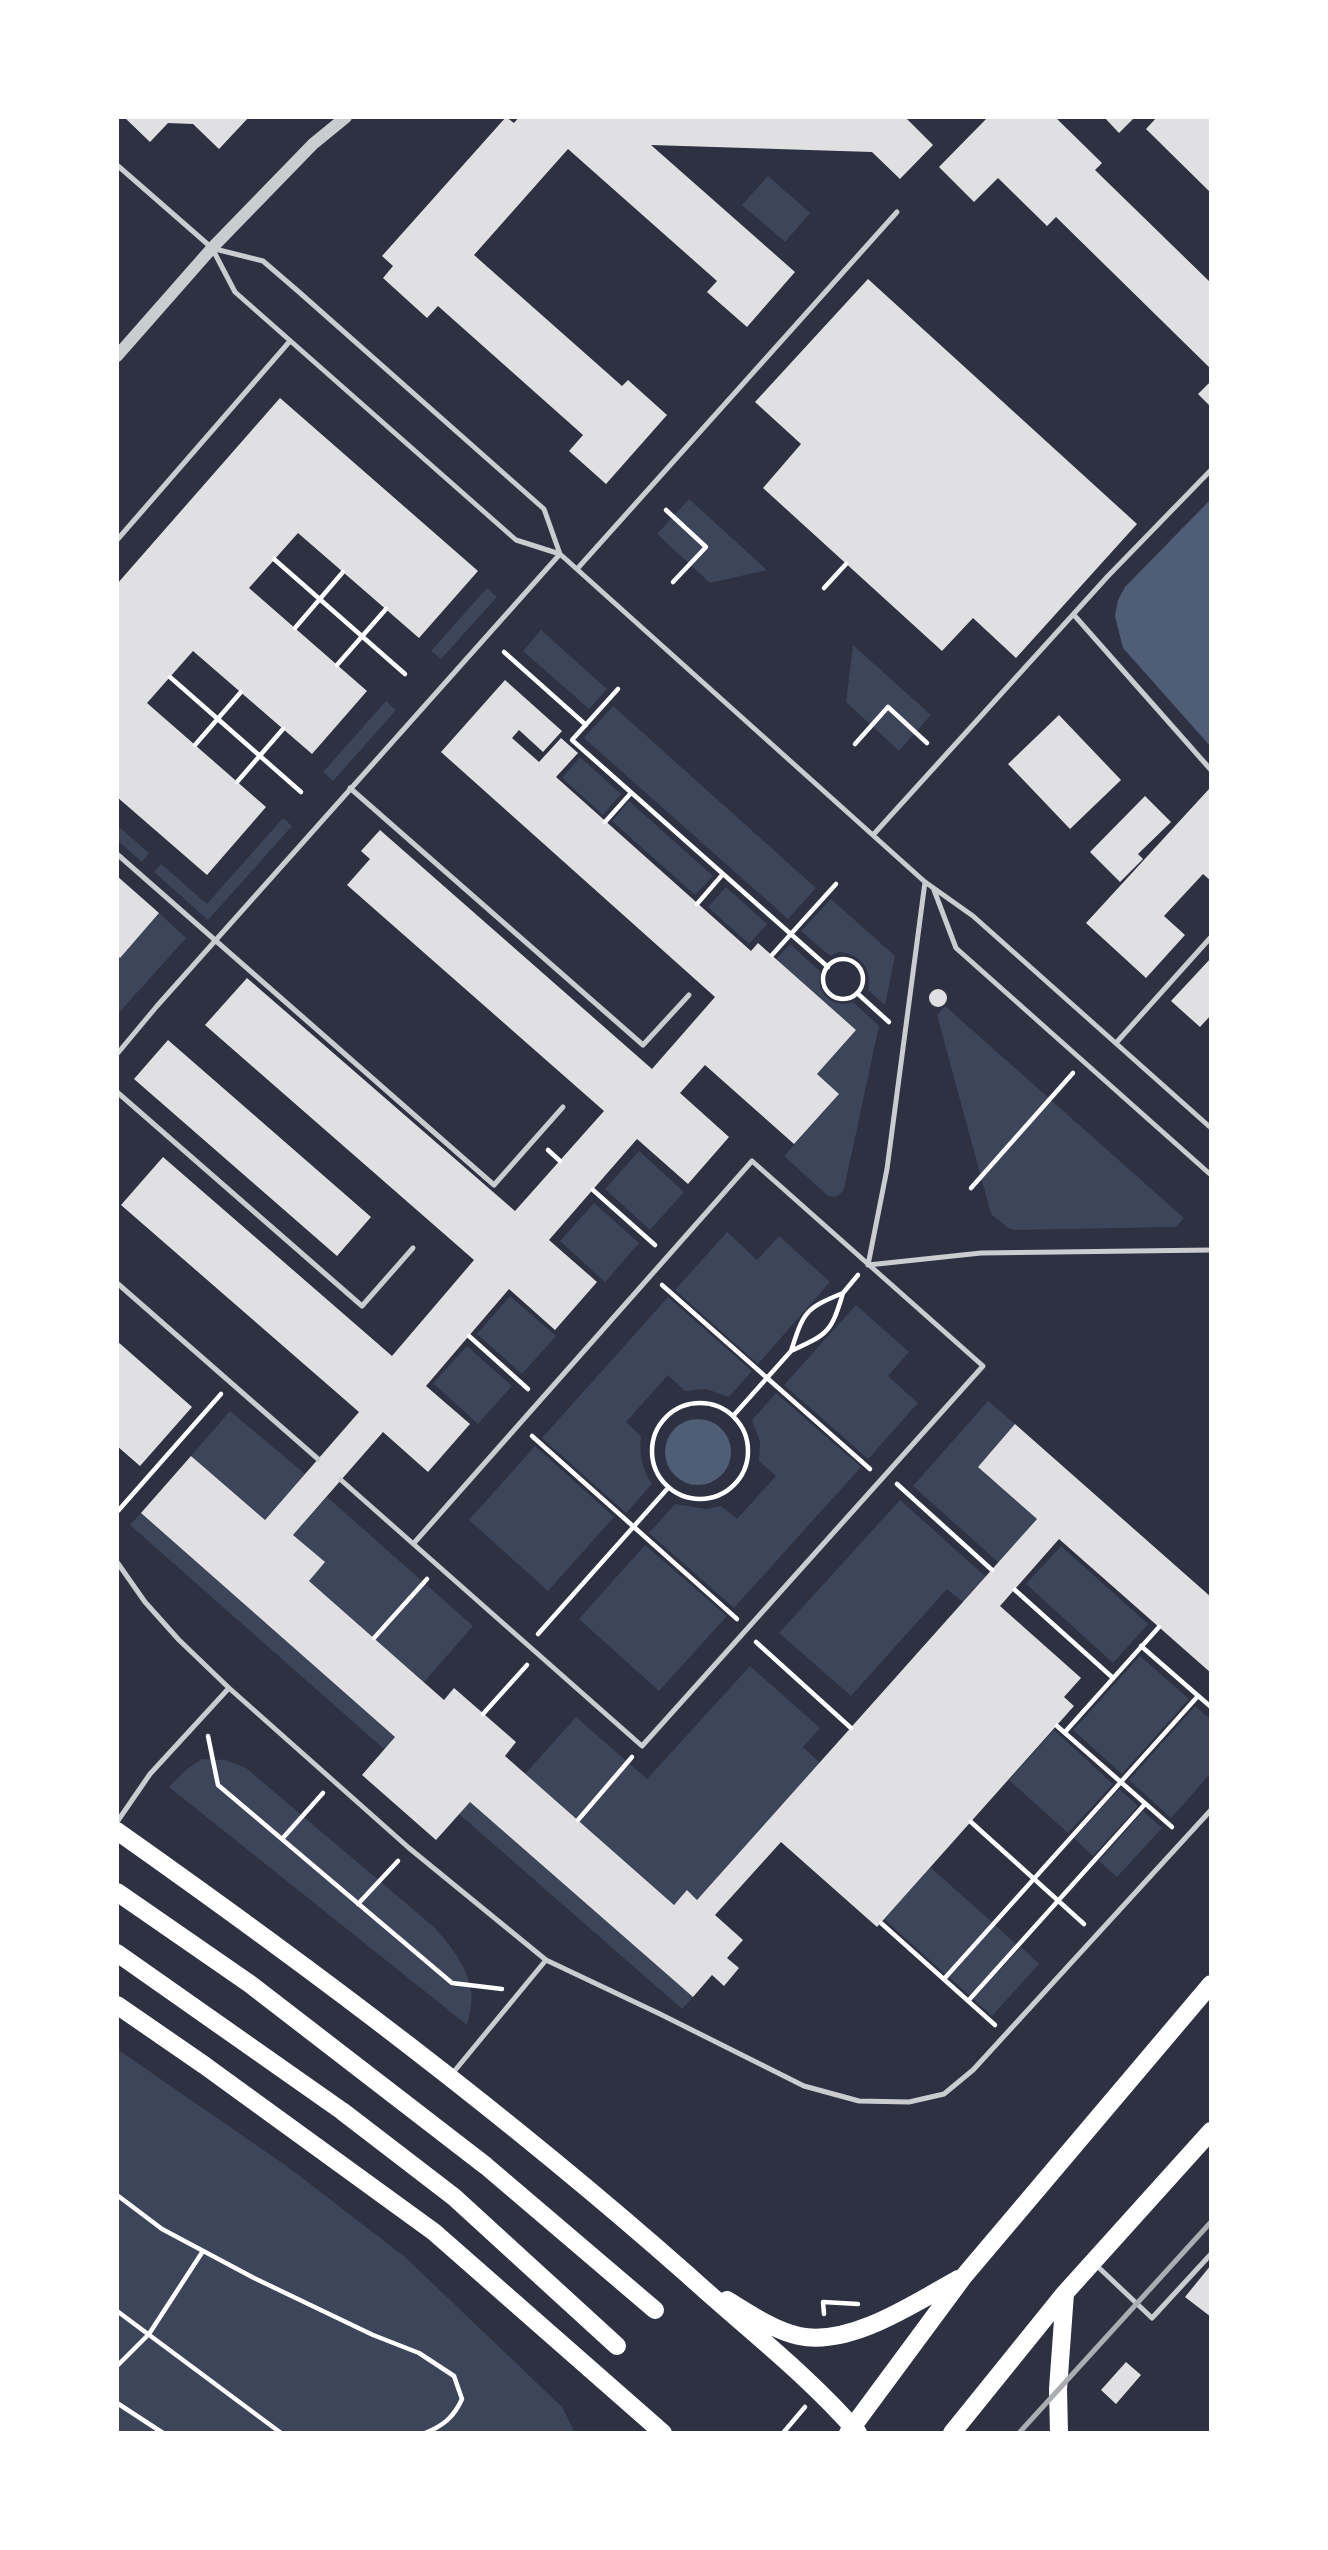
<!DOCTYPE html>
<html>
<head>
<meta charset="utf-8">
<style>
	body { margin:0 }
	#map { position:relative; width:1328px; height:2550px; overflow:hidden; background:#2d3142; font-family:Overpass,sans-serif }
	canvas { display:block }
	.frame { position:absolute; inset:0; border:119px solid #fff; pointer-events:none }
</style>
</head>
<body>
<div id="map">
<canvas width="1328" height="2550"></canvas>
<div class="frame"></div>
</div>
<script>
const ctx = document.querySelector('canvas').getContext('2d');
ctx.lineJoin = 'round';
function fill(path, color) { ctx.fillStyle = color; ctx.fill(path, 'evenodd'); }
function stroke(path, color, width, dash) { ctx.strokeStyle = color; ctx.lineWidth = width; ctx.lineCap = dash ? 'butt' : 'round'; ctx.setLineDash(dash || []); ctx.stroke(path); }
fill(new Path2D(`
	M768 176 810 213 785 242 742 205Z
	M689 499 767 570 710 583 657 534Z
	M487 588 497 597 441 659 431 651Z
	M541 630 607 689 589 709 523 651Z
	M853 645 931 715 899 751 846 702Z
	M386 701 396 710 333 781 323 772Z
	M613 706 816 888 788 919 584 738Z
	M580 757 621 794 603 815 562 778Z
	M629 801 713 876 695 895 612 821Z
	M283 818 292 826 208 920 154 872 161 864 207 904Z
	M117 825 149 853 142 862 117 840Z
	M726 887 767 924 749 944 708 907Z
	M831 899 895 956 885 1005 868 990C873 969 860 954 839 952L830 956 801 931Z
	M159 913 186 938 117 1015V955L120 957Z
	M790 944 821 972C814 993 833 1009 853 1002L879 1026 844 1189C839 1196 836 1198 828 1196L784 1156 839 1094 817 1074 856 1030 776 959Z
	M945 1006 1184 1218 1176 1227 1014 1230 1008 1228 991 1214 937 1015Z
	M639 1151 684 1192 650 1230 605 1189Z
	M594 1203 639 1243 605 1282 560 1241Z
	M727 1232 757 1260 779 1236 830 1282 758 1364 675 1290Z
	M510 1296 556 1336 522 1374 477 1334Z
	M668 1297 752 1371 729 1397 706 1389 685 1391 668 1375 626 1422 641 1436C639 1455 642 1469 652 1484L626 1513 542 1438Z
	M856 1305 909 1352 888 1376 918 1403 868 1459 784 1385Z
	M467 1346 512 1386 478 1424 433 1383Z
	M776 1393 861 1467 734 1608 649 1533 675 1504 707 1509 721 1506 737 1519 776 1476 759 1461 760 1442 752 1420Z
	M988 1401 1015 1424 978 1467 1037 1519 999 1563 913 1486Z
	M230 1411 305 1474 265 1520 191 1456Z
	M535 1446 614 1517 548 1591 469 1520Z
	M327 1497 473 1626 424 1682 309 1581 324 1562 293 1535Z
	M900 1500 986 1577 964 1603 947 1589 851 1696 779 1633Z
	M141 1513 395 1737 384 1749 130 1525Z
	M645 1545 727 1616 659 1691 579 1619Z
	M1061 1546 1148 1624 1113 1663 1026 1584Z
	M1140 1656 1189 1699 1122 1774 1073 1730Z
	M750 1666 820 1728 803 1747 820 1763 697 1900 687 1891 674 1905 525 1774 576 1717 647 1779Z
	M1195 1706 1211 1720V1773L1171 1818 1129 1780Z
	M1054 1730 1113 1784 1068 1833 1009 1780Z
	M202 1759 225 1760 246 1768 434 1927C450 1945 468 1967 471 1991 473 2002 469 2015 467 2025L169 1787 187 1769Z
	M1119 1789 1138 1806 1093 1856 1074 1838Z
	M470 1802 693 1997 682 2009 459 1814Z
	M1143 1811 1162 1828 1117 1877 1099 1861Z
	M930 1867 992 1922 945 1974 884 1919Z
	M995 1925 1016 1944 970 1996 949 1977Z
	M1021 1947 1039 1964 992 2016 973 1999Z
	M117 2049 288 2167 405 2257 562 2407 575 2433H117Z`), '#3c4559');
fill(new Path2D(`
	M1211 499V747L1123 648 1115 616 1118 600 1125 587Z
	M665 1452a33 33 0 1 1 66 0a33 33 0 1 1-66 0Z`), '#4f5d75');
fill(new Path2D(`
	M124 117H249L219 149 193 124 168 123 150 142Z
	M506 117 514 123 519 117H905L933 145 900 179 872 152 651 145 795 272 747 327 707 292 717 281 568 149 474 255 622 386 628 380 667 415 606 484 569 451 583 435 438 306 427 318 383 278 393 266 382 256Z
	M988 117H1055L1102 163 1095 170 1211 283V369L1056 217 1047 226 998 178 974 202 939 167Z
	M1104 117H1135L1119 133Z
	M1157 117H1211V193L1146 129Z
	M868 279 1137 524 1016 658 973 618 942 651 763 488 801 444 755 402Z
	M1211 381V407L1198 394Z
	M280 398 478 571 419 638 298 533 249 588 367 691 312 754 193 651 147 703 266 807 207 875 117 797V584Z
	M505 680 562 731 543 752 519 730 512 738 539 762 561 738 578 753 556 777 751 951 758 943 856 1030 817 1074 839 1094 794 1144 705 1065 680 1093 729 1137 688 1184 637 1139 549 1240 597 1282 555 1330 509 1289 426 1386 470 1424 428 1472 383 1432 293 1535 325 1562 309 1581 444 1700 454 1688 516 1742 505 1756 674 1905 687 1890 697 1900 1037 1519 978 1467 1015 1424 1211 1597V1673L1059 1539 1000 1606 1081 1678 1064 1697 1074 1706 877 1927 781 1842 715 1915 743 1940 727 1958 739 1968 724 1986 712 1975 693 1997 470 1802 436 1840 362 1775 395 1737 141 1513 191 1456 265 1520 359 1412 121 1205 163 1157 392 1356 474 1260 205 1025 247 978 515 1211 604 1111 347 885 370 859 361 851 380 830 652 1069 715 997 441 752Z
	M1059 715 1121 780 1070 829 1008 764Z
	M1209 789 1211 791V881L1203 874 1164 916 1185 935 1146 978 1086 923Z
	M1145 796 1171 822 1138 854 1143 859 1120 882 1090 852Z
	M117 876 159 913 120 958 117 955Z
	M1211 958V1015L1200 1027 1171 1001Z
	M929 998a9 9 0 1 1 18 0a9 9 0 1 1-18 0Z
	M168 1040 371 1217 337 1256 134 1079Z
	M117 1341 192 1407 140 1466 117 1446Z
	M1211 2265V2317L1185 2297Z
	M1126 2362 1141 2375 1116 2404 1101 2390Z`), '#e0e0e3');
stroke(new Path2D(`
	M666 510 706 547 673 582
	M274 559 405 674
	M824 588 846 564
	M295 628 343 572
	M504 652 586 725
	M337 665 386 609
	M170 677 301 792
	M618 689 572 740 828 967
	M855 744 888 707 927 743
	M195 745 241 692
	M237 782 283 729
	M605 822 631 793
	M697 904 723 874
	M772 955 836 884
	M823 979a20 20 0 1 1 40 0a20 20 0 1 1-40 0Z
	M857 993 889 1022
	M548 1150 560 1161
	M971 1188 1073 1073
	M593 1190 655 1245
	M662 1285 870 1469
	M843 1293C831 1333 828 1334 791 1351 804 1312 804 1309 843 1293Z
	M843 1293 858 1275
	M469 1336 528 1389
	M652 1451a48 48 0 1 1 96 0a48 48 0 1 1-96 0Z
	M733 1416 791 1351
	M532 1436 737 1619
	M897 1484 992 1570
	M117 1512 221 1394
	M1015 1590 1113 1678
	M538 1634 668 1488
	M374 1638 427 1579
	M756 1642 851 1728
	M1141 1646 1211 1707
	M483 1714 527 1665
	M1057 1726 1172 1827
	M1065 1732 1159 1627
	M208 1736 218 1785 452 1983 502 1989
	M578 1820 632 1757
	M971 1822 1084 1924
	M282 1839 323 1793
	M358 1904 398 1861
	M881 1923 995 2025
	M944 1979 1198 1696
	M968 2001 1145 1804
	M117 2195 162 2229 254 2278 373 2335 419 2353 454 2376 462 2399C454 2417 443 2426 425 2433
	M117 2311 281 2433
	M824 2314 823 2302 858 2304
	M117 2366 149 2334 203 2251
	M117 2403 163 2433
	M783 2433 805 2407`), '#fff', 4.5);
stroke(new Path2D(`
	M117 165 212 248 235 292 516 540 560 554 925 882 973 916 1211 1128
	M215 249 263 261 299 292 544 509 560 554
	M117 540 290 341
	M577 569 897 212
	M1074 615 1211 770
	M350 788 643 1045 689 995
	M873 835 1108 576 1211 470
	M117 854 494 1185 563 1107
	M925 882 887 1169 868 1265 981 1253 1211 1250
	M934 890 956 948 1211 1175
	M1116 1043 1211 937
	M117 1054 157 1006 560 554
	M117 1092 362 1306 413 1248
	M117 1283 318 1459
	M341 1480 642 1746 983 1366 752 1161 414 1543
	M117 1562 145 1602 179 1640 229 1688 409 1848 546 1960 660 2014 804 2086 859 2101 909 2102 944 2094 973 2070 1211 1810
	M117 1822 150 1774 229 1688
	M452 2074 546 1960
	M1095 2264 1152 2318 1211 2254`), '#caccd0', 5);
stroke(new Path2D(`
	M117 356 212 248 313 144 346 117`), '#caccd0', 12);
stroke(new Path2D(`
	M117 1831C314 1970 507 2115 688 2275 745 2327 808 2375 858 2433
	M117 1892 250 1984 486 2166 655 2310
	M117 1953 342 2111 454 2197 617 2346
	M117 2005 204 2065 434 2232 663 2433
	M727 2300C750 2314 773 2330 799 2336 850 2347 915 2303 958 2279
	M848 2433 964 2276 1211 1984
	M952 2433 1065 2293 1211 2131
	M1059 2433 1058 2389 1065 2293`), '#fff', 18);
stroke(new Path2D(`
	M1019 2433 1211 2222`), '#abadb3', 5);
</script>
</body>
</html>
